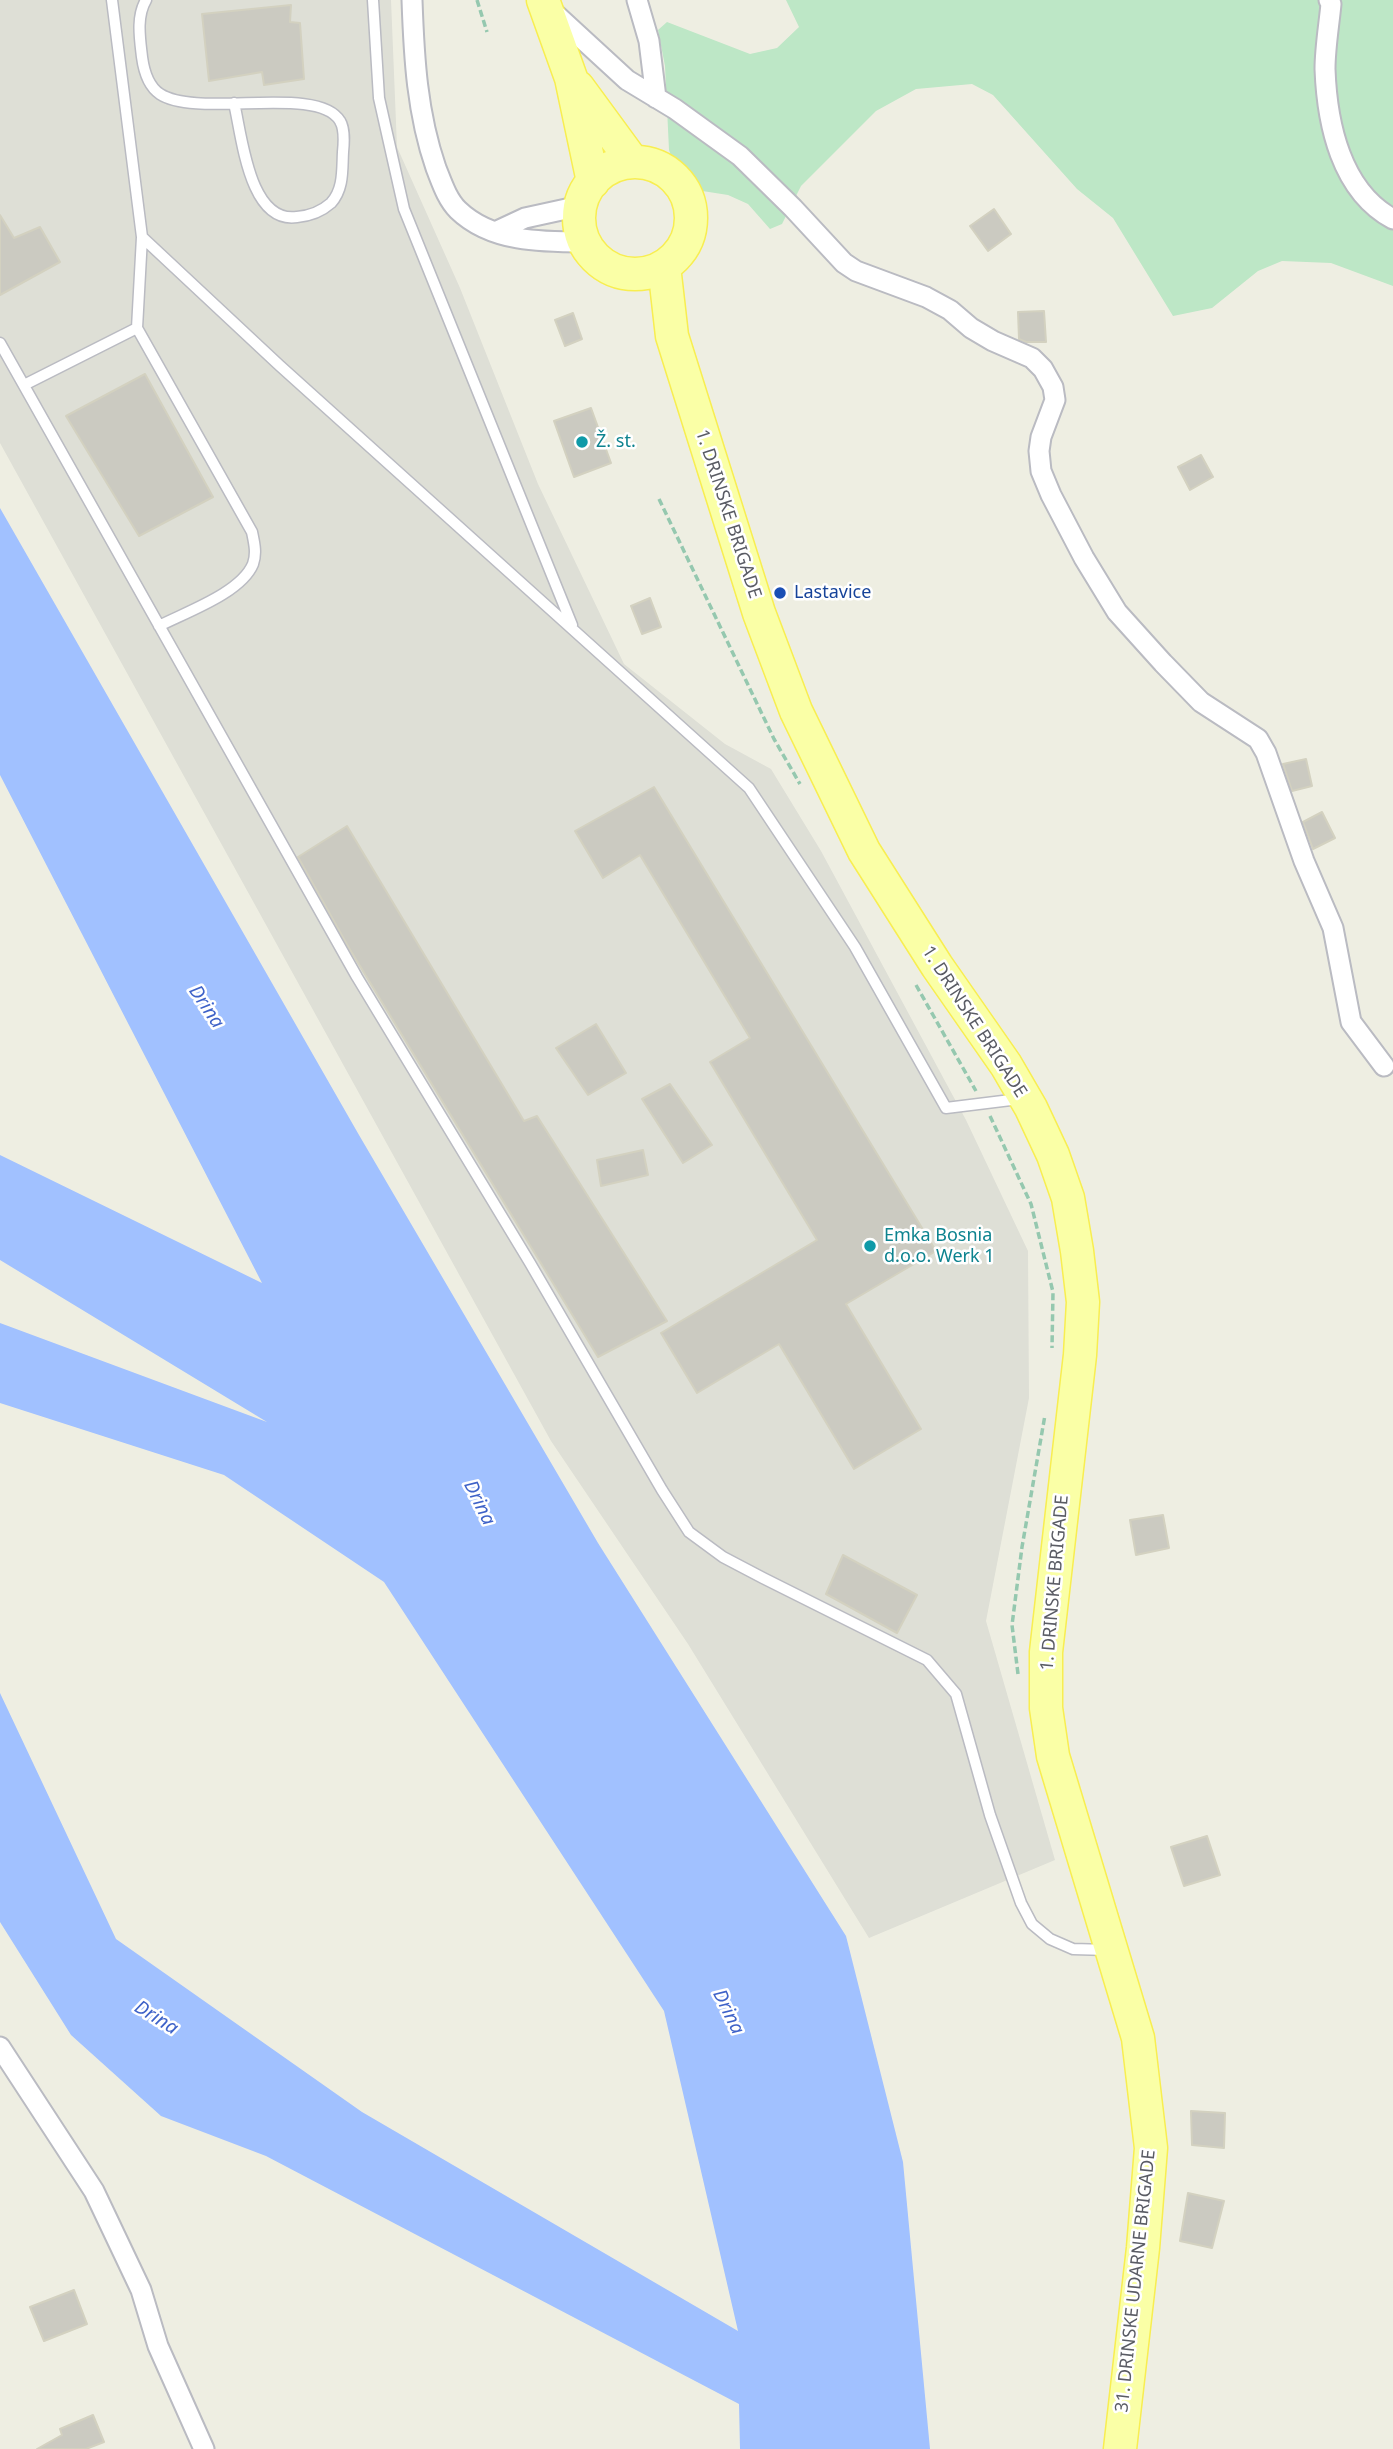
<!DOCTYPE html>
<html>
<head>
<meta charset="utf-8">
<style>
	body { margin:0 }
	canvas { display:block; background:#eeeee2 }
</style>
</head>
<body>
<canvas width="1393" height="2449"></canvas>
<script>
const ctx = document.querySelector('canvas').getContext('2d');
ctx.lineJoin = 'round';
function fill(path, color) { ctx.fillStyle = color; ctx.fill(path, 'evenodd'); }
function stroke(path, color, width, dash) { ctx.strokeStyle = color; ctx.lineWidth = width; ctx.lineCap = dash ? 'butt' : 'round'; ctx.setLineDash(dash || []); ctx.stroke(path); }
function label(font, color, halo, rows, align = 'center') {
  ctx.font = font + ' "Noto Sans",sans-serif'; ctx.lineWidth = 5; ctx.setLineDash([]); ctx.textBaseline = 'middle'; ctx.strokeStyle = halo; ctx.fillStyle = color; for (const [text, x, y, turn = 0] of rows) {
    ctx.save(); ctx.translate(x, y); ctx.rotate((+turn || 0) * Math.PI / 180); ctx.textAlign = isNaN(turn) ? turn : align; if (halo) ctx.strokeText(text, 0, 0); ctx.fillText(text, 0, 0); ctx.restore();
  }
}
fill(new Path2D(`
	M0 0H391L397 147 460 288 538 484 624 664 725 744 771 769 821 851 966 1120 1028 1251 1029 1398 986 1621 1055 1860 869 1938 688 1644 551 1441 0 443Z`), '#dedfd6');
fill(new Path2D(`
	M786 0H1393V286L1331 263 1282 261 1258 271 1212 308 1173 316 1113 218 1077 189 993 95 972 84 916 89 876 111 801 186 782 224 770 229 748 204 728 195 696 190 676 170 669 150 665 66 658 30 667 22 750 54 777 48 799 27Z`), '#bde7c6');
fill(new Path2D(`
	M0 508 359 1135 598 1543 846 1936 903 2162 930 2449H740L739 2404 266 2156 161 2116 71 2035 0 1922V1693L116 1939 362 2112 738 2331 664 2011 384 1582 224 1475 0 1403V1323L267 1422 0 1260V1155L262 1283 0 775Z`), '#a1c1ff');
const building = new Path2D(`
	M291 5 290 22 300 23 304 79 264 85 262 72 209 81 202 14Z
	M994 209 1011 234 988 251 970 226Z
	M0 215 14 238 40 227 60 262 0 295Z
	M1044 311 1046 342H1026L1019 339 1018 312Z
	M573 313 582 339 565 346 555 320Z
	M145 374 213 497 139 536 66 416Z
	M591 408 611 463 574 477 554 421Z
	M1201 455 1213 477 1190 490 1178 467Z
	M650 598 661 627 642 634 631 606Z
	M1306 759 1312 786 1292 791 1283 764Z
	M654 787 936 1251 846 1304 921 1429 854 1469 779 1344 697 1393 661 1333 817 1240 710 1062 750 1038 640 855 603 878 575 831Z
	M1322 812 1335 838 1313 849 1303 822Z
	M347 826 524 1121 537 1116 667 1321 598 1357 349 948 298 857Z
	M596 1024 626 1073 588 1095 556 1048Z
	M670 1084 712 1145 683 1163 642 1099Z
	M643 1150 648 1175 601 1186 597 1160Z
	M1163 1515 1169 1548 1136 1555 1130 1520Z
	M843 1555 917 1595 897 1633 826 1594Z
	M1207 1836 1220 1875 1184 1886 1171 1847Z
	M1191 2111 1225 2113 1224 2148 1192 2145Z
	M1188 2193 1224 2201 1212 2248 1180 2241Z
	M74 2290 87 2324 44 2341 30 2307Z
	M93 2415 104 2442 86 2449H37L62 2435 60 2429Z`);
fill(building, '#cbcac1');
stroke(building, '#d3d1c0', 2);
const lane = new Path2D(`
	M112 0 142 237 137 328 252 532C254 542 257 553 253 564 241 593 186 612 159 626
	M146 0C136 17 140 39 142 57 144 72 148 86 160 94 198 119 318 84 340 121 345 129 344 142 343 152 342 169 344 189 331 203 322 211 309 216 297 217 249 224 242 136 234 103
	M373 0 379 98 404 209 572 625
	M142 237 279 365 749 788 855 947 946 1108 1019 1099
	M0 343 357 977 530 1263 662 1490 689 1532 723 1557 763 1578 927 1660 956 1694 990 1815 1021 1903 1032 1924 1050 1939 1073 1949 1108 1950
	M24 385 137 328`);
const street = new Path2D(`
	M412 0C414 58 417 113 436 168 442 183 447 199 458 210 491 242 542 242 584 242
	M637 0 649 41 656 98
	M1329 0 1331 4C1329 25 1325 48 1325 69 1327 124 1341 191 1393 219
	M553 12 627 80 675 109 740 156 793 208 844 263 856 271 926 297 950 310 971 328 993 341 1032 358 1043 369 1053 387 1055 400 1041 437 1039 451 1041 471 1051 495 1084 558 1117 612 1163 663 1201 702 1258 739 1266 753 1304 861 1333 928 1351 1022 1384 1066
	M495 232 525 218 580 206
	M0 2047 94 2191 141 2290 158 2346 204 2449`);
const primary = new Path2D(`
	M543 0 571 78 593 182
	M578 87 633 162
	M579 218a56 56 0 1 1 112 0a56 56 0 1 1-112 0Z
	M664 266 672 336 759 613 796 711 864 851 937 966 1006 1065 1031 1108 1053 1155 1068 1198 1077 1251 1083 1302 1080 1355 1046 1652V1708L1053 1756 1138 2038 1151 2148 1143 2248 1120 2449`);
stroke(lane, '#babbc2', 13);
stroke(street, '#babbc2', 23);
stroke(primary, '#f8ee51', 35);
stroke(new Path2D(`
	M477 0 487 32
	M659 499 774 739 800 784
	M916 985 976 1091
	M990 1116 1031 1204 1053 1292 1052 1348
	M1018 1674 1012 1625 1022 1547 1045 1415`), '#95c8af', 3.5, [7, 3.5]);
stroke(lane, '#fff', 10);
stroke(street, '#fff', 19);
stroke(primary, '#faffa6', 32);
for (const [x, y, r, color] of [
	[582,442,7,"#0f9aa8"],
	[780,593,7,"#1a4fb4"],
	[870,1246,7,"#0f9aa8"]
]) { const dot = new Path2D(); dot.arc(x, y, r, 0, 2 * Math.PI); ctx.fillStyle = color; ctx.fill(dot); stroke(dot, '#fff', 2.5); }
label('18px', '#0d838f', '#fff', [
	["Ž. st.",596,442],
	["Emka Bosnia",884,1236],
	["d.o.o. Werk 1",884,1257]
], 'left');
label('18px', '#5a5c64', '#fff', [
	["1. DRINSKE BRIGADE",728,514,72],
	["1. DRINSKE BRIGADE",974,1022,57],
	["1. DRINSKE BRIGADE",1055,1583,-85],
	["31. DRINSKE UDARNE BRIGADE",1136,2281,-84]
]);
label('18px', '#164399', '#fff', [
	["Lastavice",794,593]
], 'left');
label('italic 19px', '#3e62c8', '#fff', [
	["Drina",206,1007,56],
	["Drina",479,1503,64],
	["Drina",728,2012,64],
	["Drina",156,2018,32]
]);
</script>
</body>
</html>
